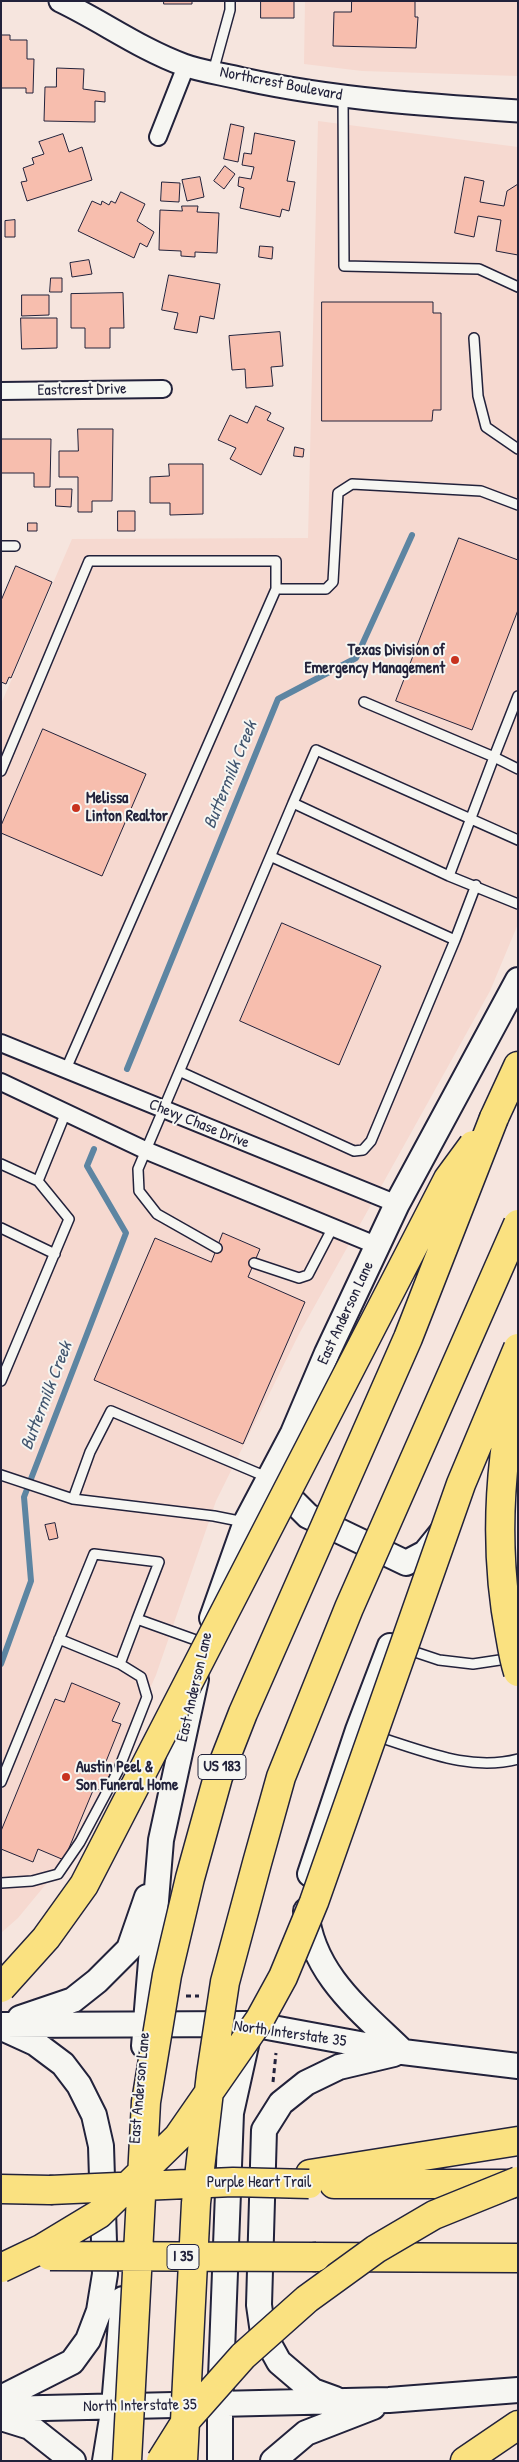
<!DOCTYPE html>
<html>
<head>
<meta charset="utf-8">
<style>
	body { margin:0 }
	#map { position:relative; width:519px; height:2462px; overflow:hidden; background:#f6e5de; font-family:"Patrick Hand",sans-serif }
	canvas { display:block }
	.frame { position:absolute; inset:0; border:2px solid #22223b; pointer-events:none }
</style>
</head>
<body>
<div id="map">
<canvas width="519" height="2462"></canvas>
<div class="frame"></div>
</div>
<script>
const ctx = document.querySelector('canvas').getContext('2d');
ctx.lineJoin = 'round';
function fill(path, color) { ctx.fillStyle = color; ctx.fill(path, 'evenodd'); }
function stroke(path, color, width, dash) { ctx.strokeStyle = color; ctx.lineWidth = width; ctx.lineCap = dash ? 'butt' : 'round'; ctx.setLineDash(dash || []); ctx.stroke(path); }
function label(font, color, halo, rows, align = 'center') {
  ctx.font = font + ' "Patrick Hand",sans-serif'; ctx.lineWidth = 4; ctx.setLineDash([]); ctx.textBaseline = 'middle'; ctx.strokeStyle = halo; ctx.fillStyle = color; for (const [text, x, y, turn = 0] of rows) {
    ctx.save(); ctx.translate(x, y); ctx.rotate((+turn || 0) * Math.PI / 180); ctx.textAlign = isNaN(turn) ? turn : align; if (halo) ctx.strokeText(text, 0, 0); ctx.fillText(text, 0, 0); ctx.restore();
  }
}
fill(new Path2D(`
	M305 1H518V76L362 71 304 64Z
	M318 121 518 147V924L490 991 299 1334 216 1501 156 1675 108 1783 65 1861 18 1918 1 1933V704L72 539 308 538Z`), '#f6d9d0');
stroke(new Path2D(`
	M127 1069 278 699 356 658 412 535
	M1 1664 31 1581 24 1497 126 1233 87 1166 94 1149`), '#5d85a2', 6);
const building = new Path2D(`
	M164 1H192V4H164Z
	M261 1H294V18H261Z
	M352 1H415V17H418L416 48 333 46 334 12H351Z
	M1 35H10V40H27V59H34L33 93H26V88H1Z
	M57 68 84 69 83 89 105 92V102L95 101V122L44 121 45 87H56Z
	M231 124 244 127 238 162 224 159Z
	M255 133 295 141 287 181 295 182 289 211 282 209 280 217 240 208 244 188 238 186 239 177 251 179 254 167 242 165 244 153 251 154Z
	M63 134 69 152 82 147 92 180 27 201 21 182 27 181 23 168 34 164 32 158 44 154 39 142Z
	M225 166 235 174 224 189 214 181Z
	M200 177 204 197 187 201 182 180Z
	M465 177 484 181 480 202 504 206 507 191 518 184V255L496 251 501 220 478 216 474 237 455 233Z
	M162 182 180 183 179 202 161 201Z
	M121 192 145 204 137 221 154 232 147 247 140 243 134 258 78 231 92 201 101 205 102 201 109 205 111 201 115 203Z
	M182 206H198L197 212 219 213 217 253 195 252V257L181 256V251L159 250 160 210 182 211Z
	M15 220V237H5V221Z
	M260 246 273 247 272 259 259 257Z
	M89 260 92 274 72 277 70 263Z
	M169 275 220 284 214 319 200 316 197 333 174 329 178 313 162 310Z
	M51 278H62V292H50Z
	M123 293 124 328H110V348H85V328H71V294Z
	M22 295H49V315L22 316Z
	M322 302H433V313H441V410H433L432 421H322Z
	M21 318H57V348L22 349Z
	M280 332 283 366 271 367 273 386 246 388 245 369 232 370 229 336Z
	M256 406 271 413 267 420 284 428 261 475 230 459 236 448 218 440 230 415 247 423Z
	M78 429H113L112 501H92V512H78V477H59V451H78Z
	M1 439H51L50 487H34V473H1Z
	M295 447 304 449 303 457 294 456Z
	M169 464H203V514L170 515V503H150V477L169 476Z
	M56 489H72L71 507 56 506Z
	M118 511H135V531H118Z
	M28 523H37V531H28Z
	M459 538 518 560V610L472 730 396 701Z
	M16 566 52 582 11 678 9 677 6 684 1 682V601Z
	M43 729 146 774 102 876 1 833V826Z
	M282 923 381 966 339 1065 240 1021Z
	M223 1233 260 1249 248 1277 305 1302 243 1444 94 1380 155 1238 211 1262Z
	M55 1523 58 1538 49 1540 45 1525Z
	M72 1683 120 1703 112 1721 121 1724 105 1764 113 1767 103 1791 94 1788 64 1860 38 1849 33 1862 1 1849V1831L55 1699 64 1702Z`);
fill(building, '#f7beae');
stroke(building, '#22223b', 1);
const service = new Path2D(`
	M213 72 230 10V1
	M343 97 344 266 479 269 518 287
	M474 338 478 396 486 427 518 449
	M1 546H15
	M276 589H326L333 582 338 493 352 484 481 491 518 505
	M364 702 494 757 518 696
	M1 771 89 561H276V589L66 1069
	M293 803 316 750 518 840
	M272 857 455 940
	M449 876 494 757 518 769
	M181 1072 354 1151 363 1150 371 1141 455 940 476 885
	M1 1164 38 1181 69 1219 1 1381
	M38 1181 66 1112
	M1 1228 55 1254
	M217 1248 157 1214 139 1191 138 1169 293 803 449 876 518 904
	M254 1263 299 1278 308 1275 333 1227
	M1 1475 73 1499 214 1516 244 1522
	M73 1499 90 1452 111 1411 269 1478
	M406 1649 439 1660 473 1664 513 1658
	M120 1664 137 1619 204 1643
	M375 1736C422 1750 469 1772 518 1759
	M1 1782 94 1554 159 1562 137 1619
	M1 1883 32 1881 58 1874 80 1842 118 1771 147 1697 141 1677 120 1664 59 1639`);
const minor = new Path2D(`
	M158 137 186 66
	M1 391 163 389
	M1 1043 397 1204
	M1 1082 145 1150 378 1246`);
const tertiary = new Path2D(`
	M60 1C102 21 140 49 184 65 203 72 224 74 243 79 334 99 426 105 518 111`);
const secondary = new Path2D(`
	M286 1474 291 1499 308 1516 406 1563 425 1553 442 1532
	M212 1618 246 1522 293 1433 327 1353 397 1204 518 980
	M310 1874 358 1730 390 1646
	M306 1911C312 1974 360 2010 403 2052
	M20 2018 73 2000 97 1981 129 1949 147 1897
	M1 2025 251 2024 403 2052 518 2066
	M144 2046 161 1840 196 1679
	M1 2398 72 2362 88 2340 99 2311 105 2274 101 2146 94 2115 79 2085 63 2064 35 2043 2 2028
	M335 2399 313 2391 279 2362 263 2333 259 2305 264 2130 281 2103 306 2083 339 2067 394 2054
	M1 2409 389 2400 518 2390
	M1 2418 30 2427 73 2461
	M105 2461 114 2406 123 2299
	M220 2461V2404L231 2113 247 2041
	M273 2461 306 2433 373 2407`);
const motorway = new Path2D(`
	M494 1118 518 1066
	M310 2174 518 2141
	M334 2184H511
	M1 2189 50 2190
	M316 2257 518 2258
	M465 2461 518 2425`);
stroke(service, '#22223b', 12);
stroke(minor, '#22223b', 20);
stroke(tertiary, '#22223b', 25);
stroke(secondary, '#22223b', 28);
stroke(motorway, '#22223b', 31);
stroke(new Path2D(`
	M186 1996H199
	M273 2082 276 2053`), '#22223b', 3, [5, 4]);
stroke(service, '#f6f6f2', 9);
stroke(minor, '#f6f6f2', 16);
stroke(tertiary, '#f6f6f2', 21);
stroke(secondary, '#f6f6f2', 24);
stroke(motorway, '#fae180', 28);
const motorwayBridge = new Path2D(`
	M517 1381C499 1464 494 1552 510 1635 512 1647 514 1660 518 1672
	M1 1988 46 1938 84 1885 448 1179 473 1145
	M50 2190 233 2182 309 2184
	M50 2256 316 2257
	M1 2268 41 2249 99 2214 178 2137 260 2019 283 1977 314 1902 461 1484 518 1348
	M127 2461 146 2102 167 1975 190 1878 218 1777 243 1713 408 1338 494 1118
	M161 2461 188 2418 243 2356 307 2299 376 2249 434 2215 518 2181
	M183 2461 196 2203 211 2074 225 1982 257 1863 281 1777 349 1608 518 1224`);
stroke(motorwayBridge, '#22223b', 31, []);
stroke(motorwayBridge, '#fae180', 28);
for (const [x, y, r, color] of [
	[455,660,5,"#c8321e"],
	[76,808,5,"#c8321e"],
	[66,1777,5,"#c8321e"]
]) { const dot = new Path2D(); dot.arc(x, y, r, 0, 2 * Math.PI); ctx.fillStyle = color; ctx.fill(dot); stroke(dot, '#f6f6f2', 2); }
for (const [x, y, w] of [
	[222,1767,48],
	[183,2257,32]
]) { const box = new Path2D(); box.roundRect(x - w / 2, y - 12.5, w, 25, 4); ctx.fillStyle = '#f6f6f2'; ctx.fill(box); stroke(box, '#22223b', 1); }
label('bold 15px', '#22223b', null, [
	["US 183",222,1767],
	["I 35",183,2257]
]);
label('16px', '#22223b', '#f6f6f2', [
	["Northcrest Boulevard",281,84,11],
	["Eastcrest Drive",82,390,-1],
	["Chevy Chase Drive",199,1124,22],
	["East Anderson Lane",346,1313,-65],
	["East Anderson Lane",195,1687,-77],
	["North Interstate 35",290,2034,8],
	["East Anderson Lane",140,2088,-85],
	["Purple Heart Trail",259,2183],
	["North Interstate 35",140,2406,-1]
]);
label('bold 16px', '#22223b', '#f6f6f2', [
	["Texas Division of",445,651,"right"],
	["Emergency Management",445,669,"right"],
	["Melissa",86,799],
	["Linton Realtor",86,817],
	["Austin Peel &",76,1768],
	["Son Funeral Home",76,1786]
], 'left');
label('italic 18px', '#40546e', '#f6f6f2', [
	["Buttermilk Creek",231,775,-68],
	["Buttermilk Creek",47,1396,-69]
]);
</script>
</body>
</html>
